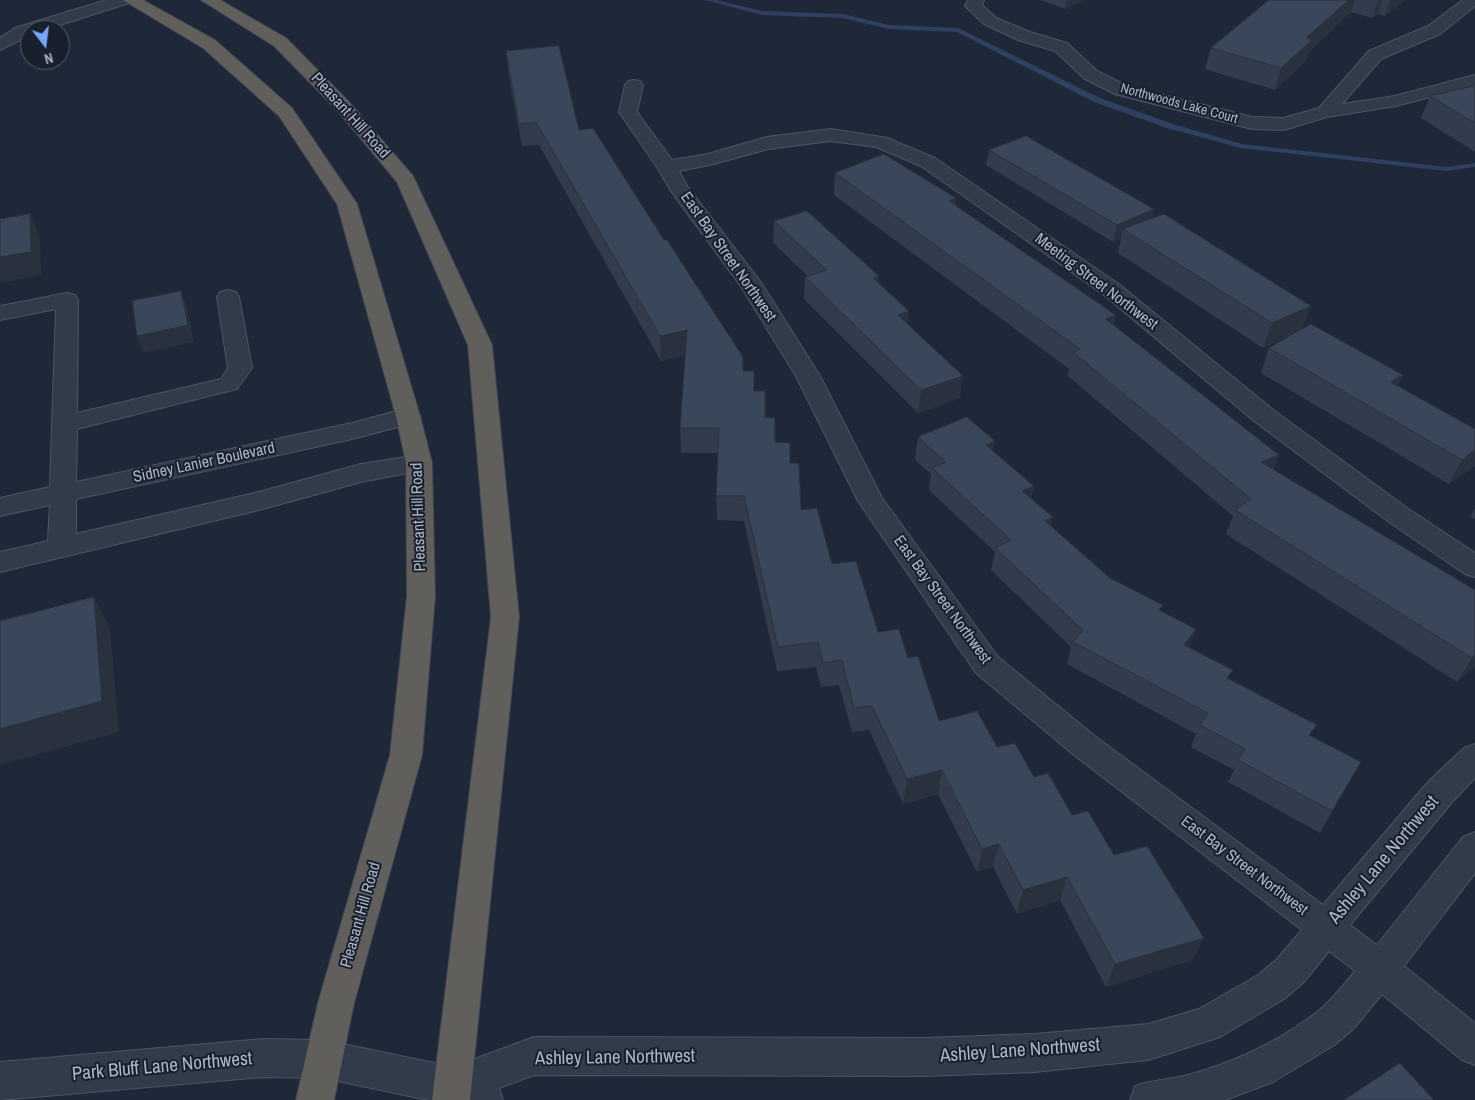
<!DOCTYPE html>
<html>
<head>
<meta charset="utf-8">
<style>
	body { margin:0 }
	#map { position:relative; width:1475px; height:1100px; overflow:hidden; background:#1f2839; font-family:"Archivo Narrow",sans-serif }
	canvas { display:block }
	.north { position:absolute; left:20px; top:20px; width:50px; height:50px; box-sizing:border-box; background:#18202e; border:1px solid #535c6b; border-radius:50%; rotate:165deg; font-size:14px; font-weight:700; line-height:20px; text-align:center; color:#acb5c6 }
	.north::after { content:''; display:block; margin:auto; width:18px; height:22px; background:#79a5ff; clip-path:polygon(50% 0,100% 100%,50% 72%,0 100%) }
</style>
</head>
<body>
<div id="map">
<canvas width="1475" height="1100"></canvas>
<div class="north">N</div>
</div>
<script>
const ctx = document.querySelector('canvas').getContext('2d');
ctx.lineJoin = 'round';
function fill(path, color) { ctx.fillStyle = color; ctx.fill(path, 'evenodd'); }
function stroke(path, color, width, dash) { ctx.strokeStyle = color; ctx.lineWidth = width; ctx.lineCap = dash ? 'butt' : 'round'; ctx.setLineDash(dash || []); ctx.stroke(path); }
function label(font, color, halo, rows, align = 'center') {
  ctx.font = font + ' "Archivo Narrow",sans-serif'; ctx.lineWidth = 4; ctx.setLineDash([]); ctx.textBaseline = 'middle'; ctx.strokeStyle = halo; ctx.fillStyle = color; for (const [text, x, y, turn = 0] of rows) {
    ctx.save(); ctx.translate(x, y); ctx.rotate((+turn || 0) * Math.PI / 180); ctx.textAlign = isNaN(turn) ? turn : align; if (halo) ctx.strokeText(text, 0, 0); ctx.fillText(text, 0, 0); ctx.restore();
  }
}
fill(new Path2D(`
	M705 0H716L762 11 843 14 889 25 958 28 1100 98 1173 124 1242 144 1446 167 1475 163V167L1446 171 1241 148 1167 128 1094 102 957 32 889 29 843 18 762 15Z`), '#2f4060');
const minor = new Path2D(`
	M106 0H131L129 3 44 30H30V35L0 50V38L15 28Z
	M968 0H984L982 5 996 18 1030 32 1067 43 1097 71 1127 86 1252 117 1283 118 1319 108 1369 51 1428 26 1463 0H1475V6L1440 34 1381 59 1342 104 1395 96 1475 75V85L1396 106 1327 117 1284 130 1252 129 1115 94 1085 79 1055 51 1018 40 984 24 965 6Z
	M634 80 640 81 643 85 637 112 672 160 708 154 767 137 831 129 887 138 935 158 1120 285 1272 409 1407 508 1475 553V577L1465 574 1389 522 1254 421 1104 295 921 166 876 147 831 141 768 149 710 165 679 171 687 186 760 281 820 376 882 498 998 657 1096 737 1323 905 1429 781 1464 748 1475 744V778L1453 801 1350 925 1377 945 1463 837 1475 832V873L1404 966 1475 1023V1065L1462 1060 1382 994 1354 1028 1336 1044 1273 1082 1225 1100H1130L1135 1086C1151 1080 1167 1080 1184 1076 1228 1065 1273 1044 1309 1018 1327 1006 1341 988 1355 971L1329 951 1303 983 1284 999 1220 1037 1148 1060 1035 1072 925 1076 534 1075 499 1088 503 1100H428L324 1078 263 1077 0 1100V1062L263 1039 324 1040 453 1067 534 1037 925 1038 1035 1034 1148 1024 1199 1009 1258 975 1277 959 1302 930 1074 755 976 673 858 501 796 376 742 288 671 191 657 167 619 112 625 85 628 81Z
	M228 290 236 292 239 297 252 368 237 389 77 429 76 482 352 423 408 408 417 410 420 416 417 422 352 439 76 499V534L259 492 361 464 419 455 428 457 432 463 428 469 361 482 259 510 0 572V552L48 541 50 505 0 516V498L50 487 56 309 0 320V306L67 293 75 295 78 300 77 413 221 379 228 368 217 297 220 292Z`);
const trunk = new Path2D(`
	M123 0H143L215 40 292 108 357 204 420 416 432 463 435 596 422 755 354 1003 334 1100H296L318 1003 390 755 407 596 406 463 396 416 337 204 279 116 203 48Z
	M201 0H220L286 38 349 102 413 176 492 345 519 617 470 1100H432L491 617 468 345 397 182 337 110 274 46Z`);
stroke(minor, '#4d5564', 2);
stroke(trunk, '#3d4554', 2);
fill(minor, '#323b4a');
fill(trunk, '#605f5c');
fill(new Path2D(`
	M1040 0H1085L1065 9Z
	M1269 0H1405L1385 16 1378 14 1372 18 1351 12 1309 52 1306 61 1275 90 1205 69 1211 48Z
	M506 51 579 130 743 371 754 391 775 442 790 463 801 510 832 564 878 632 908 658 939 721 997 747 1034 777 1072 815 1204 938 1192 960 1106 987 1060 900 1017 914 993 867 977 872 938 794 903 804 869 730 852 732 839 685 821 687 816 667 777 671 744 521 717 520 716 496 718 453H681L680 428 685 355 661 361 539 145 522 146 508 72Z
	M1475 86V152L1421 118 1430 96Z
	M989 150 1151 218 1303 329 1403 375 1398 386 1475 429V466L1449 484 1261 373 1269 348 1297 332 1263 348 1118 253 1121 238 1113 242 986 165Z
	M835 173 956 198 955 206 1113 325 1273 470 1475 590V666L1457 682 1226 534 1233 516 1068 376 1069 369 834 195Z
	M774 221 879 276V283L960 398 918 413 804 299 805 277 808 276 773 243Z
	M918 437 993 451 1034 486 1031 498 1053 517 1051 526 1110 578 1161 611 1189 647 1229 679 1311 736 1348 784 1320 833 1228 782 1234 770 1191 747 1196 734 1067 664 1071 647 991 570 995 552 929 490 931 474 915 460Z
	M1475 508V519L1470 517Z`), '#323c4d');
fill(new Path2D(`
	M1067 0H1085L1065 9Z
	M1349 0H1355L1351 12 1309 52 1306 61 1275 90 1281 68 1306 38Z
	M1378 0H1382L1378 14 1372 18Z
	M1390 0H1405L1385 16Z
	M956 198 953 221 949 201Z
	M1154 209 1150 225 1123 229 1121 238 1113 242 1117 225Z
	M30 214 40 237 41 275 0 283V257Z
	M879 276 877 298 873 278Z
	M181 291 187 308 194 342 143 353 137 336Z
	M1311 306 1302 330 1263 348 1272 323Z
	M909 311 906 334 898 315Z
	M1116 315 1110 338 1106 319Z
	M687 330 688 355 661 361 660 336Z
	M1403 375 1392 399 1391 382Z
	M963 376 960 398 918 413 921 390Z
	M995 441 991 463 986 445Z
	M1475 450V466L1449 484 1462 460Z
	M1279 455 1270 479 1261 462Z
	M1034 486 1029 508 1022 491Z
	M1053 517 1048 540 1045 521Z
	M94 597 110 628 119 732 0 765V729Z
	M1196 629 1188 651 1184 645Z
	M1475 655V666L1457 682 1472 658Z
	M942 770 938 794 903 804 907 779Z
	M999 844 993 867 977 872 982 849Z
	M1067 877 1060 900 1017 914 1023 890Z
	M1204 938 1192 960 1106 987 1115 964Z`), '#29313e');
const building = new Path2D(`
	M1269 0H1349L1306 38 1312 40 1281 68 1211 48Z
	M559 46 579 130 593 128 664 240H667L743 357V371H754V391H765V417L775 418V442L790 443V463H799L801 510 817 508 832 564 856 561 878 632 899 629 908 658 918 656 939 721 977 711 997 747 1015 743 1034 777 1048 773 1072 815 1088 811 1114 855 1147 846 1204 938 1115 964 1067 877 1023 890 999 844 982 849 942 770 907 779 872 706 854 708 842 660 823 663 818 642 778 647 744 496H716L719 428H680L687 330 660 336 536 122 519 124 506 51Z
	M1475 86V123L1430 96Z
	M1026 136 1154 209 1117 225 989 150Z
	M884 154 956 198 949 201 1116 315 1106 319 1279 455 1261 462 1475 590V655L1472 658 1235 510 1251 499 1073 352 1080 349 835 173Z
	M807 211 879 276 873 278 909 311 898 315 963 376 921 390 805 277 827 270 774 221Z
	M30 214 31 252 0 257V219Z
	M1164 214 1311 306 1272 323 1123 229Z
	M181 291 188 325 137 336 132 301Z
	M1311 324 1403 375 1391 382 1475 429V450L1462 460 1269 348Z
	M967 417 995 441 986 445 1034 486 1022 491 1053 517 1045 521 1110 578 1163 605 1159 610 1196 629 1184 645 1233 670 1227 678 1317 725 1309 735 1361 762 1332 811 1238 760 1245 749 1200 725 1208 713 1073 642 1083 630 995 548 1011 540 932 468 946 462 918 437Z
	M94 597 102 701 0 729V621Z
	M1400 1063 1434 1100H1344Z`);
fill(building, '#3a4659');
stroke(building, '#29313e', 1);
label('14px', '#acb5c6', '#18202e', [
	["Northwoods Lake Court",1179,104,15]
]);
label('16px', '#acb5c6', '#18202e', [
	["Pleasant Hill Road",350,116,48],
	["East Bay Street Northwest",728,257,55],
	["Meeting Street Northwest",1096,282,37],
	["Sidney Lanier Boulevard",204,463,-12],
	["Pleasant Hill Road",419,517,-92],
	["East Bay Street Northwest",942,600,54],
	["East Bay Street Northwest",1244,866,37],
	["Pleasant Hill Road",361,915,-74]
]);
label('19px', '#acb5c6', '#18202e', [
	["Ashley Lane Northwest",1384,860,-50],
	["Ashley Lane Northwest",1020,1051,-4],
	["Ashley Lane Northwest",615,1058,-1],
	["Park Bluff Lane Northwest",162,1067,-5]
]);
</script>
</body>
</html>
